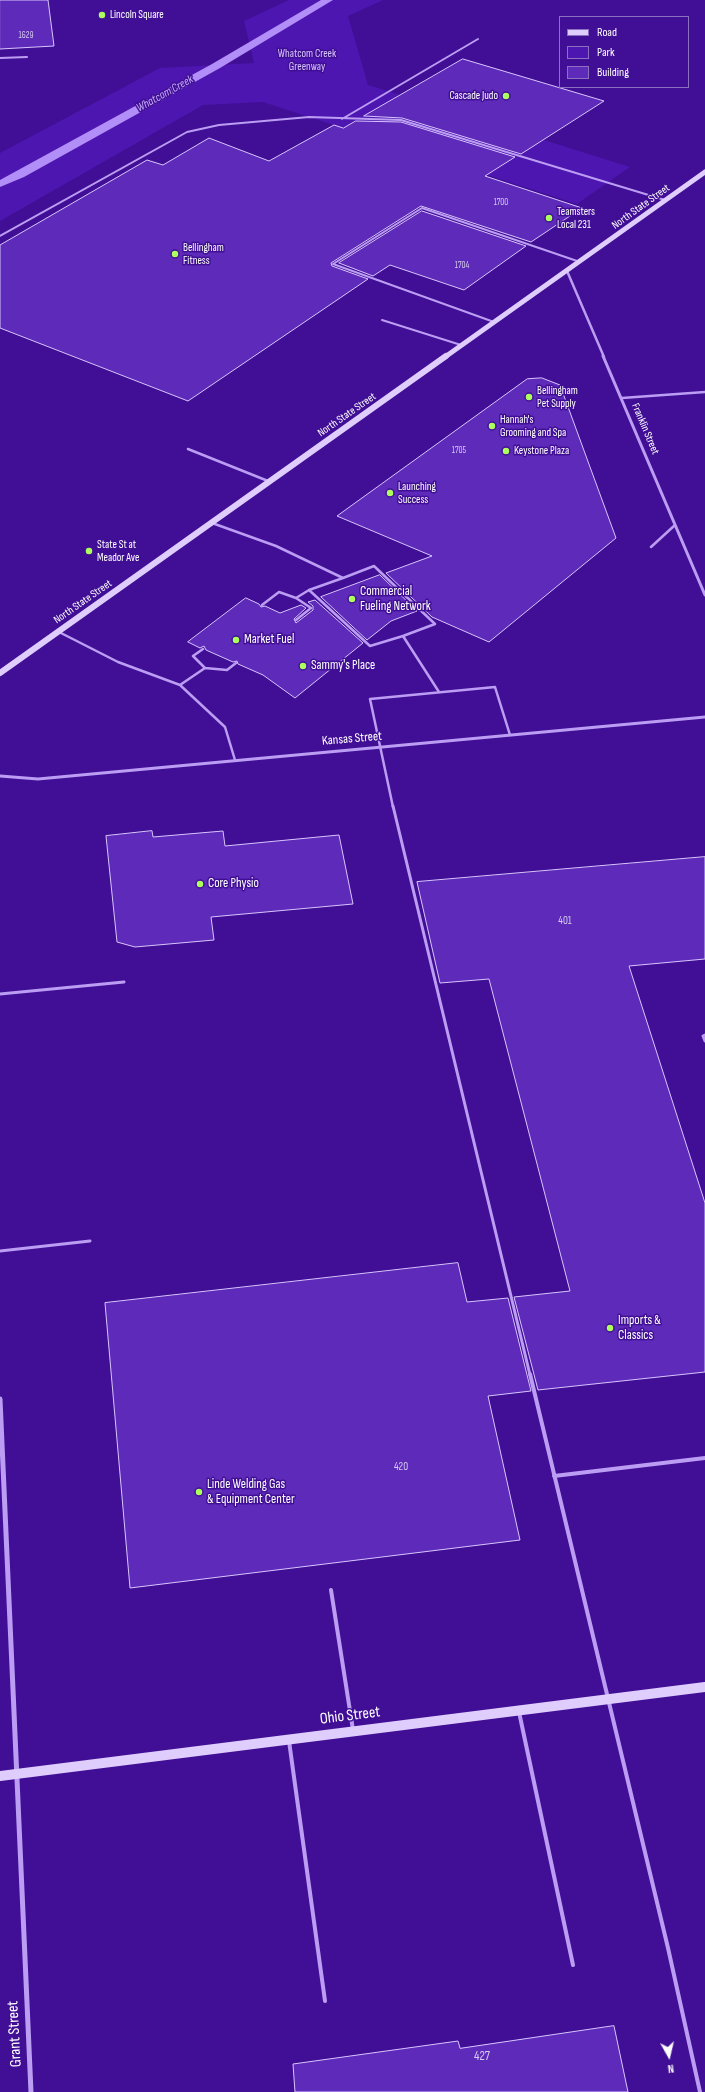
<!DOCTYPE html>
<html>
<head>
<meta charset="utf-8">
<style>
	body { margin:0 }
	#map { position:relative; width:705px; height:2092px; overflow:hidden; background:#410f95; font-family:"Sofia Sans Condensed",sans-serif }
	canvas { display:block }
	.legend { position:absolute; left:559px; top:16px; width:130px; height:72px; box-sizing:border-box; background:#410f95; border:1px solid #8d6fbf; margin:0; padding:5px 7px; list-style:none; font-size:12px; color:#fff }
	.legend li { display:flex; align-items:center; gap:8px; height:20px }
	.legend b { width:20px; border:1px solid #8d6fbf }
	.north { position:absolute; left:649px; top:2036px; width:40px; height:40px; -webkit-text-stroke:3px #410f95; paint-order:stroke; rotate:172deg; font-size:11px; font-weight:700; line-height:16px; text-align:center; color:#fff }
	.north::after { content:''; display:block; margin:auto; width:14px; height:18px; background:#fff; clip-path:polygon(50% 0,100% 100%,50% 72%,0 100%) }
</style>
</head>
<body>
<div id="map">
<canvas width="705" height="2092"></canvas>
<ul class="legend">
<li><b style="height:5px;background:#dfcdfd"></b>Road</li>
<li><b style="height:11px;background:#4d16b0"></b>Park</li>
<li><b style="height:11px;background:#5d2ab9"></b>Building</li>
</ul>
<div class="north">N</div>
</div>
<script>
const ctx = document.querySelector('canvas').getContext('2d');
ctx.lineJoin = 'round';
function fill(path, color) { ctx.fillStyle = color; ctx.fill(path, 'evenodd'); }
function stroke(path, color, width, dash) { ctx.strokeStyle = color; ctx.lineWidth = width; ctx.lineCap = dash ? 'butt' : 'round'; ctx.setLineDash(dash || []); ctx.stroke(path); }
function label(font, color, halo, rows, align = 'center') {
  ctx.font = font + ' "Sofia Sans Condensed",sans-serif'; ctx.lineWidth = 3; ctx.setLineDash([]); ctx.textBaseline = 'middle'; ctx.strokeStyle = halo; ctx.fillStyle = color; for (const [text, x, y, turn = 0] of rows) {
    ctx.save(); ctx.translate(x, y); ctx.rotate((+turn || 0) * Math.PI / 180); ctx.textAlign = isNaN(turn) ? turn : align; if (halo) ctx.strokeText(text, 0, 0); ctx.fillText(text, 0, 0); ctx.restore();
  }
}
fill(new Path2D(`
	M289 0H383L348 16 368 85 630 167 577 204 263 102 203 105 0 221V153L160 68 254 63 244 21Z`), '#4d16b0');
fill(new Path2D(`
	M321 0H333L220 68 24 177 0 187V180L212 64Z`), '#b28ef8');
const building = new Path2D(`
	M0 0H48L54 46 0 49Z
	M463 59 604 101 521 154 402 118 364 116Z
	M356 121 401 122 515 157 485 176 582 208 531 242 421 206 331 263 332 266 368 279 188 401 0 328V245L147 160 163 165 209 138 269 161 334 125 343 128Z
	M422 211 526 246 464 290 390 265 373 276 339 263Z
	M542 378 560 385 616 538 489 642 432 617 386 573 432 556 337 516 527 379Z
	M380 575 417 611 391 621 367 640 321 597Z
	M246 598 259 604 261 607 265 606 280 613 301 605 306 608 294 619 296 623 313 610V606L308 602 315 600 363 643 295 698 263 675 238 664 237 661 233 662 206 650 204 646 200 648 188 642Z
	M152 831 153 837 223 831 225 846 339 835 353 904 211 917 214 940 135 947 117 942 106 836Z
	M705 857V959L629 966 705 1203V1372L538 1390 514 1297 570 1291 489 979 440 983 417 882Z
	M458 1263 467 1302 508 1298 531 1391 488 1396 520 1540 130 1588 105 1303Z
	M614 2026 628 2092H295L293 2064 458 2041 460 2048Z`);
fill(building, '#5d2ab9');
stroke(building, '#d9c5fe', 1);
stroke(new Path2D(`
	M0 58 27 57
	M342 119 478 39
	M0 236 187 132 219 125 309 117 401 120 665 200
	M382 320 461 345
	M494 322 333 264 422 208 580 262`), '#bc9df4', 2);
stroke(new Path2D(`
	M622 398 705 392
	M188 449 268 481
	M212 523 276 546 343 578 309 590 370 646 403 636 439 692
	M651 547 675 525
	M343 578 374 566 435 624 403 636
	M296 598 311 608 296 620
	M262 605 279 592 296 598 309 590
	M59 632 118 662 180 685 225 727 235 760
	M205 668 227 670 236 663
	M180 685 205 668 193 656 203 649
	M393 807 370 699 495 687 510 735`), '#bc9df4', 2.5);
stroke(new Path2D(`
	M393 806 530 1375
	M0 994 124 982
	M705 1035 703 1036 705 1041
	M0 1251 90 1241`), '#bc9df4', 3);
stroke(new Path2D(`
	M530 1374 668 1948 700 2092
	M554 1476 705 1458
	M331 1590 353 1730
	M519 1712 573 1965
	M289 1741 325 2001`), '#bc9df4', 4);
stroke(new Path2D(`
	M567 271 604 357`), '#bc9df4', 2.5);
stroke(new Path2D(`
	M603 356 705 595
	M0 776 38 779 705 717`), '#bc9df4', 3);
stroke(new Path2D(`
	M0 1399 31 2092`), '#bc9df4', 5);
stroke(new Path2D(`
	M445 357 705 172`), '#dfcdfd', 5);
stroke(new Path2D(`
	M0 673 446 356`), '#dfcdfd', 6);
stroke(new Path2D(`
	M0 1776 705 1687`), '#dfcdfd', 10);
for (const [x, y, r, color] of [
	[102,15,4,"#adff60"],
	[506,96,4,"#adff60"],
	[549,218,4,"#adff60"],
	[175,254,4,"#adff60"],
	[529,397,4,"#adff60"],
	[492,426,4,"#adff60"],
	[506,451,4,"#adff60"],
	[390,493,4,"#adff60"],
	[89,551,4,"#adff60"],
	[352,599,4,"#adff60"],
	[236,640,4,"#adff60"],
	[303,666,4,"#adff60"],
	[200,884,4,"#adff60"],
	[610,1328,4,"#adff60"],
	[199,1492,4,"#adff60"]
]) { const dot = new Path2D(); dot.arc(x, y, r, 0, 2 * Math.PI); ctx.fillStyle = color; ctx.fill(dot); stroke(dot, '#410f95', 1.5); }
label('9px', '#d6caee', null, [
	["1629",26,36],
	["1700",501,203],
	["1704",462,266],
	["1705",459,451]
]);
label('11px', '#fff', '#410f95', [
	["Lincoln Square",110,15],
	["Cascade Judo",498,96,"right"],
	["Teamsters",557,212],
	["Local 231",557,225],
	["Bellingham",183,248],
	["Fitness",183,261],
	["Bellingham",537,391],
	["Pet Supply",537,404],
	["Hannah's",500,420],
	["Grooming and Spa",500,433],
	["Keystone Plaza",514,451],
	["Launching",398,487],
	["Success",398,500],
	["State St at",97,545],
	["Meador Ave",97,558]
], 'left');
label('11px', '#d9c5fe', '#410f95', [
	["Whatcom Creek",307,54],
	["Greenway",307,67]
]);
label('11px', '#fff', '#410f95', [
	["North State Street",641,207,-36],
	["North State Street",347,415,-35],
	["Franklin Street",645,429,67],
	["North State Street",83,602,-35]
]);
label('11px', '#d6caee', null, [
	["401",565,921],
	["420",401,1467]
]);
label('italic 12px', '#c6a9fb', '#410f95', [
	["Whatcom Creek",165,94,-29]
]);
label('13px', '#fff', '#410f95', [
	["Commercial",360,592],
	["Fueling Network",360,607],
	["Market Fuel",244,640],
	["Sammy's Place",311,666],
	["Core Physio",208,884],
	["Imports &",618,1321],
	["Classics",618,1336],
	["Linde Welding Gas",207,1485],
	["& Equipment Center",207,1500]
], 'left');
label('13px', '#fff', '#410f95', [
	["Kansas Street",352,739,-5]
]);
label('13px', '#d6caee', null, [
	["427",482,2057]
]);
label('16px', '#fff', '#410f95', [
	["Ohio Street",350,1716,-7],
	["Grant Street",15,2034,-93]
]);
</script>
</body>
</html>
